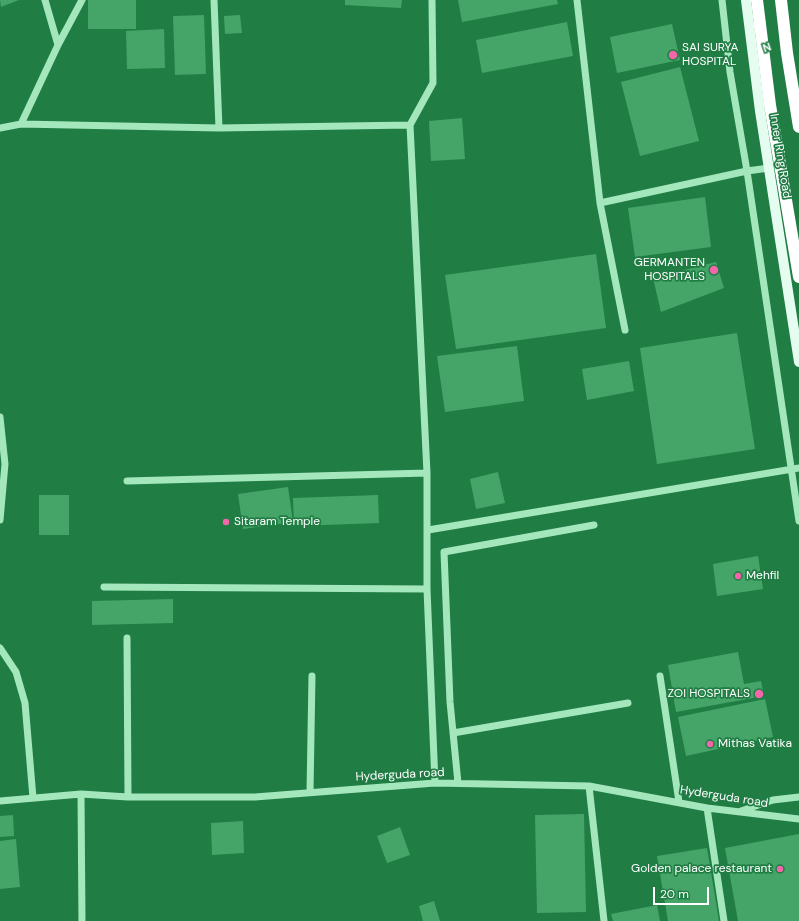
<!DOCTYPE html>
<html>
<head>
<meta charset="utf-8">
<style>
	body { margin:0 }
	#map { position:relative; width:799px; height:921px; overflow:hidden; background:#207d44; font-family:"DM Sans",sans-serif }
	canvas { display:block }
	.north { position:absolute; left:743px; top:16px; width:40px; height:40px; -webkit-text-stroke:3px #207d44; paint-order:stroke; rotate:161deg; font-size:11px; font-weight:700; line-height:16px; text-align:center; color:#fff }
	.north::after { content:''; display:block; margin:auto; width:14px; height:18px; background:#fff; clip-path:polygon(50% 0,100% 100%,50% 72%,0 100%) }
	.scale { position:absolute; left:653px; top:887px; width:56px; height:18px; box-sizing:border-box; border:2px solid #fff; border-top:0; padding-left:5px; font-size:12px; line-height:14px; white-space:nowrap; color:#fff; -webkit-text-stroke:3px #207d44; paint-order:stroke }
</style>
</head>
<body>
<div id="map">
<canvas width="799" height="921"></canvas>
<div class="north">N</div>
<div class="scale">20 m</div>
</div>
<script>
const ctx = document.querySelector('canvas').getContext('2d');
ctx.lineJoin = 'round';
function fill(path, color) { ctx.fillStyle = color; ctx.fill(path, 'evenodd'); }
function stroke(path, color, width, dash) { ctx.strokeStyle = color; ctx.lineWidth = width; ctx.lineCap = dash ? 'butt' : 'round'; ctx.setLineDash(dash || []); ctx.stroke(path); }
function label(font, color, halo, rows, align = 'center') {
  ctx.font = font + ' "DM Sans",sans-serif'; ctx.lineWidth = 3.5; ctx.setLineDash([]); ctx.textBaseline = 'middle'; ctx.strokeStyle = halo; ctx.fillStyle = color; for (const [text, x, y, turn = 0] of rows) {
    ctx.save(); ctx.translate(x, y); ctx.rotate((+turn || 0) * Math.PI / 180); ctx.textAlign = isNaN(turn) ? turn : align; if (halo) ctx.strokeText(text, 0, 0); ctx.fillText(text, 0, 0); ctx.restore();
  }
}
fill(new Path2D(`
	M0 0H19L1 7Z
	M88 0H136V29H88Z
	M345 0H402L401 8 345 5Z
	M458 0H557L558 4 462 22Z
	M204 15 206 74 175 75 173 16Z
	M240 15 242 33 225 34 224 16Z
	M567 22 573 56 482 73 476 40Z
	M672 24 680 60 617 73 610 37Z
	M164 29 165 68 127 69 126 31Z
	M680 67 699 141 640 156 621 82Z
	M462 118 465 159 431 161 429 121Z
	M705 197 711 247 635 257 628 208Z
	M596 254 606 328 456 349 445 275Z
	M716 262 724 288 661 312 653 278Z
	M737 333 755 449 657 464 640 348Z
	M517 346 524 401 445 412 437 356Z
	M629 361 634 391 587 400 582 369Z
	M498 472 505 503 476 509 470 479Z
	M288 487 293 522 243 529 238 494Z
	M39 495H69V535H39Z
	M378 495 379 523 294 526 293 498Z
	M758 556 763 589 717 596 713 564Z
	M173 599V623L92 625V601Z
	M738 652 744 684 761 681 764 696 676 712 668 665Z
	M765 699 773 737 686 756 678 717Z
	M584 814 586 912 537 913 535 815Z
	M13 815 14 836 0 837V816Z
	M243 821 244 853 212 855 211 823Z
	M400 827 410 855 387 863 377 836Z
	M799 834V921H738L725 848Z
	M16 839 20 887 0 889V841Z
	M707 848 719 921H668L657 856Z
	M434 901 440 921H423L419 906Z
	M657 905 660 921H613L611 914Z`), '#45a568');
stroke(new Path2D(`
	M45 0 58 45
	M214 0 219 128
	M577 0 600 203 747 171 769 168
	M722 0 730 72 747 171 799 521
	M21 124 58 45 82 0
	M410 125 427 473V589L435 783
	M0 128 21 124 219 128 410 125 433 83 432 0
	M600 203 625 330
	M0 417 5 464 0 520
	M127 481 427 473
	M428 530 799 468
	M104 587 427 589
	M127 638 128 797
	M0 648 16 672 25 703 33 798
	M660 676 679 802
	M453 733 628 703
	M458 783 450 702 444 552 594 525
	M589 786 604 921
	M310 792 312 676
	M81 794 82 921
	M0 801 81 794 128 797H255L435 783 589 786 707 808 799 819
	M707 808 724 921
	M741 811 773 800 799 797`), '#a4e7bc', 7);
stroke(new Path2D(`
	M746 0 760 111 799 362`), '#e5fdf0', 10);
stroke(new Path2D(`
	M757 0 770 105 799 277
	M781 0 787 53 799 127`), '#fff', 12);
for (const [x, y, r, color] of [
	[673,55,5,"#f465a9"],
	[714,270,5,"#f465a9"],
	[226,522,4,"#f465a9"],
	[738,576,4,"#f465a9"],
	[759,694,5,"#f465a9"],
	[710,744,4,"#f465a9"],
	[780,869,4,"#f465a9"]
]) { const dot = new Path2D(); dot.arc(x, y, r, 0, 2 * Math.PI); ctx.fillStyle = color; ctx.fill(dot); stroke(dot, '#207d44', 1.5); }
label('12px', '#fff', '#207d44', [
	["SAI SURYA",682,48],
	["HOSPITAL",682,62],
	["GERMANTEN",705,263,"right"],
	["HOSPITALS",705,277,"right"],
	["Sitaram Temple",234,522],
	["Mehfil",746,576],
	["ZOI HOSPITALS",750,694,"right"],
	["Mithas Vatika",718,744],
	["Golden palace restaurant",772,869,"right"]
], 'left');
label('12px', '#fff', '#207d44', [
	["Inner Ring Road",780,156,81],
	["Hyderguda road",400,775,-3],
	["Hyderguda road",724,797,9]
]);
</script>
</body>
</html>
